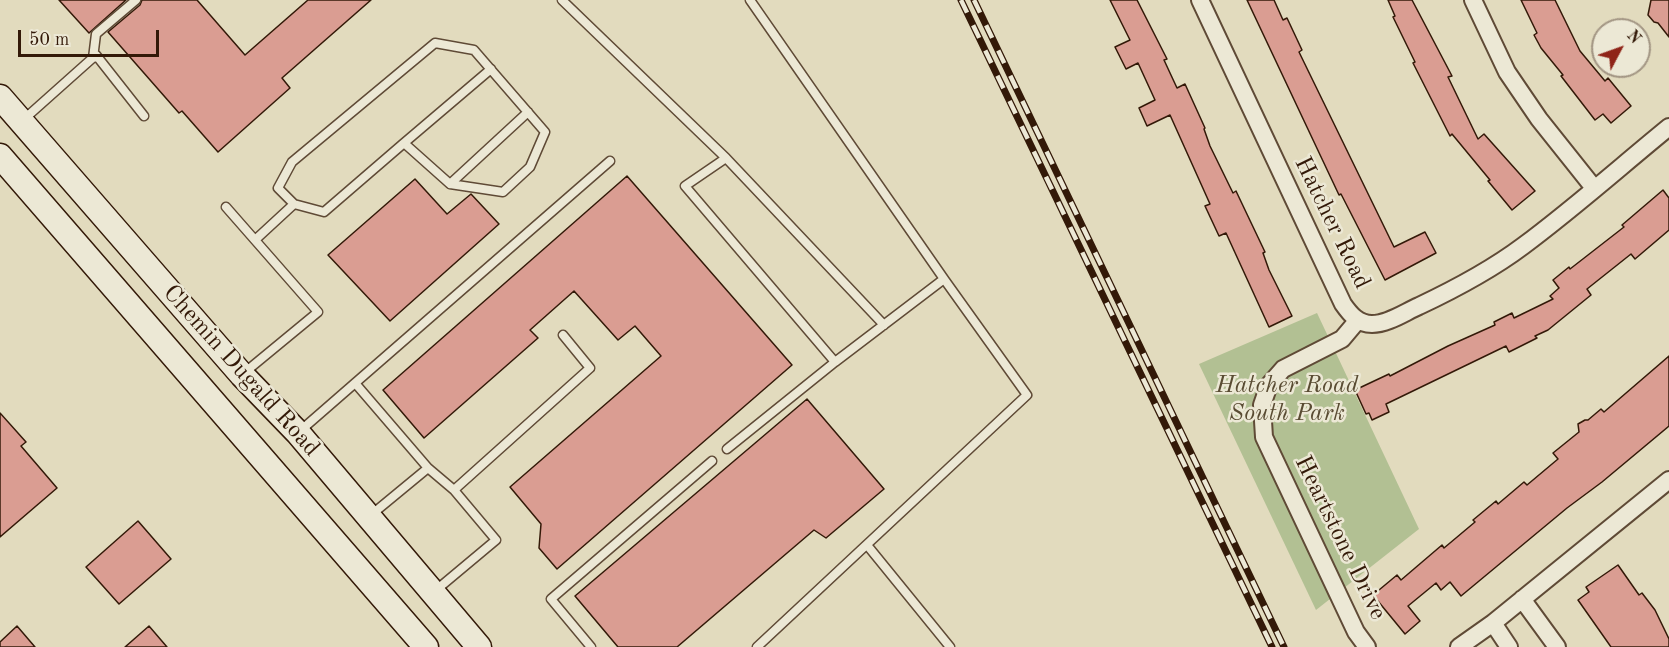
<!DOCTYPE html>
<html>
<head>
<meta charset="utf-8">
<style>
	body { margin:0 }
	#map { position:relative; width:1669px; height:647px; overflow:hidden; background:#e2dbbe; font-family:"Old Standard TT",serif }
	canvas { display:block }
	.north { position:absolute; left:1591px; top:18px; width:60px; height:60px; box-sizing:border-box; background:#ece8d5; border:2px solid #a29583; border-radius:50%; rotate:49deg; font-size:16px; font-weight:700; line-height:24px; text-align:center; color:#331908 }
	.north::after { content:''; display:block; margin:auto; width:21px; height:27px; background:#8f2418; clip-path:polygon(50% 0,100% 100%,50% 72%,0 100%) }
	.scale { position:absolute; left:18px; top:30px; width:141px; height:27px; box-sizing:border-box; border:3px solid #331908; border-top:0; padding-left:8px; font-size:18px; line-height:21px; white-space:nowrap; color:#331908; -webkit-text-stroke:4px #ece8d5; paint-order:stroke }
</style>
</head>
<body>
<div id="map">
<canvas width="1669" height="647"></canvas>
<div class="north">N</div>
<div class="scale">50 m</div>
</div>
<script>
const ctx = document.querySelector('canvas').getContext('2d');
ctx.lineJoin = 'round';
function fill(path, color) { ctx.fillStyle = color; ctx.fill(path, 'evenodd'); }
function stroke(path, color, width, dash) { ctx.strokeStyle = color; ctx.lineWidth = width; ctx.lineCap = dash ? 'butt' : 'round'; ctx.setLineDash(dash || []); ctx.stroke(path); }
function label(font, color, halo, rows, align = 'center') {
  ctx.font = font + ' "Old Standard TT",serif'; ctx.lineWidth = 5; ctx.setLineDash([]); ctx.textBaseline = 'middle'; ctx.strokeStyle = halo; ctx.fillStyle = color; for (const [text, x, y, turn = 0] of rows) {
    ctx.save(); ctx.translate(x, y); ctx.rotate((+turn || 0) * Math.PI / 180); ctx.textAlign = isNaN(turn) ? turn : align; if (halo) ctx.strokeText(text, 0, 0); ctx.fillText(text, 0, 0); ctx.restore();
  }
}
fill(new Path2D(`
	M1317 313 1419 529 1316 610 1199 364Z`), '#b2c093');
const building = new Path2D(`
	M59 0H126L89 33Z
	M142 0H197L245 55 308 0H371L282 78 290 88 218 152 182 111 179 113 108 32 140 5Z
	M1110 0H1137L1167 59 1164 60 1177 88 1185 84 1205 128 1204 129 1210 146 1233 193 1236 191 1245 210 1265 252 1263 253 1269 270 1292 316 1269 327 1226 233 1219 236 1205 206 1210 204 1170 115 1147 126 1139 108 1155 100 1138 63 1126 69 1115 47 1130 40Z
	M1247 0H1274L1283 20 1287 18 1302 50 1299 52 1394 247 1425 232 1436 253 1385 280 1341 194 1339 195Z
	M1388 0H1412L1452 76 1448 77 1478 139 1484 134 1535 191 1512 210 1488 181 1490 180 1452 134 1450 136 1413 63 1415 62 1393 17 1395 16Z
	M1521 0H1555L1580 51 1605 81 1608 78 1631 106 1611 123 1603 114 1595 120 1561 76 1563 75 1541 48 1534 35 1537 33Z
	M1651 0H1669V37L1658 23 1654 22 1648 15Z
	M627 176 792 365 557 569 539 548 541 524 510 487 661 356 635 326 618 340 574 291 530 330 538 338 424 438 383 390Z
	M415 179 447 214 471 194 499 224 390 321 328 255Z
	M1663 190 1669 198V230L1635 259 1631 254 1587 289 1591 295 1548 330 1535 336 1537 338 1509 352 1506 346 1386 404 1389 412 1372 420 1369 413 1366 414 1355 390 1389 374 1390 376 1448 346 1495 325 1494 322 1512 313 1514 318 1553 299 1550 296 1559 288 1553 280 1569 267 1570 269 1624 227 1622 225Z
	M1669 356V426L1602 482 1567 508 1461 596 1450 582 1441 590 1436 583 1408 606 1420 621 1405 634 1373 595 1397 575 1401 580 1442 545 1444 548 1475 522 1473 520 1496 501 1498 504 1524 482 1527 485 1558 459 1553 453 1579 432 1578 424 1585 420H1588L1601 409 1604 412Z
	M807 399 884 489 826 538 814 530 677 647H618L575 596Z
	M0 413 26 442 21 446 57 488 0 537Z
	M138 521 171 559 119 604 86 567Z
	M1618 565 1639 595 1642 593 1655 610 1669 639V647H1611L1578 600 1589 592 1586 587Z
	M17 626 35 647H0V642Z
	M149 626 167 647H125Z`);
fill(building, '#da9d92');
stroke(building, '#331908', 1.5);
const service = new Path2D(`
	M562 0 726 158 685 186 835 362
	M750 0 944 279
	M93 58 96 34 136 0
	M22 121 96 55 144 116
	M726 158 884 325
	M450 184 528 112
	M294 204 324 212 404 143
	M226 207 318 312 244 373
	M255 240 294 204 278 188 292 162 435 43 474 50 545 132 530 167 503 192 450 184 404 143 491 69
	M355 383 428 468 371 515
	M300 431 610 161
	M727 449 835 362 944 279 1027 395 757 647
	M428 468 454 490
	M867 545 950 647
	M435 591 496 540 454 490 590 368 563 335
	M591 647 551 599 712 461`);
const minor = new Path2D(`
	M1200 0 1343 304C1350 314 1358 324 1372 324 1388 324 1405 312 1419 306 1455 289 1491 270 1523 246 1573 209 1620 167 1669 127
	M1473 0 1507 72 1539 119 1594 188
	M1358 320 1342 339 1283 369 1269 385 1262 405 1264 437 1356 632 1367 647
	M1522 599 1557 647
	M1493 623 1509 647
	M1459 647 1493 623 1669 480`);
const secondary = new Path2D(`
	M0 97 242 375 298 433 479 647
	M0 156 426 647`);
stroke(service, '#5f4a36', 11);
stroke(minor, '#5f4a36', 20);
stroke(secondary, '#331908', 27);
stroke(service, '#ece8d5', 8);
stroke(minor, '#ece8d5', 16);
stroke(secondary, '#ece8d5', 24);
const rail = new Path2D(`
	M961 0 1272 647
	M974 0 1284 647`);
stroke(rail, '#331908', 7);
stroke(rail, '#ece8d5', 4.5, [14]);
label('24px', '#331908', '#ece8d5', [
	["Hatcher Road",1332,223,64],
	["Chemin Dugald Road",241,371,48],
	["Heartstone Drive",1340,538,64]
]);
label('italic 24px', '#594b32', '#ece8d5', [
	["Hatcher Road",1287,386],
	["South Park",1287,414]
]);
</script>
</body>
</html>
